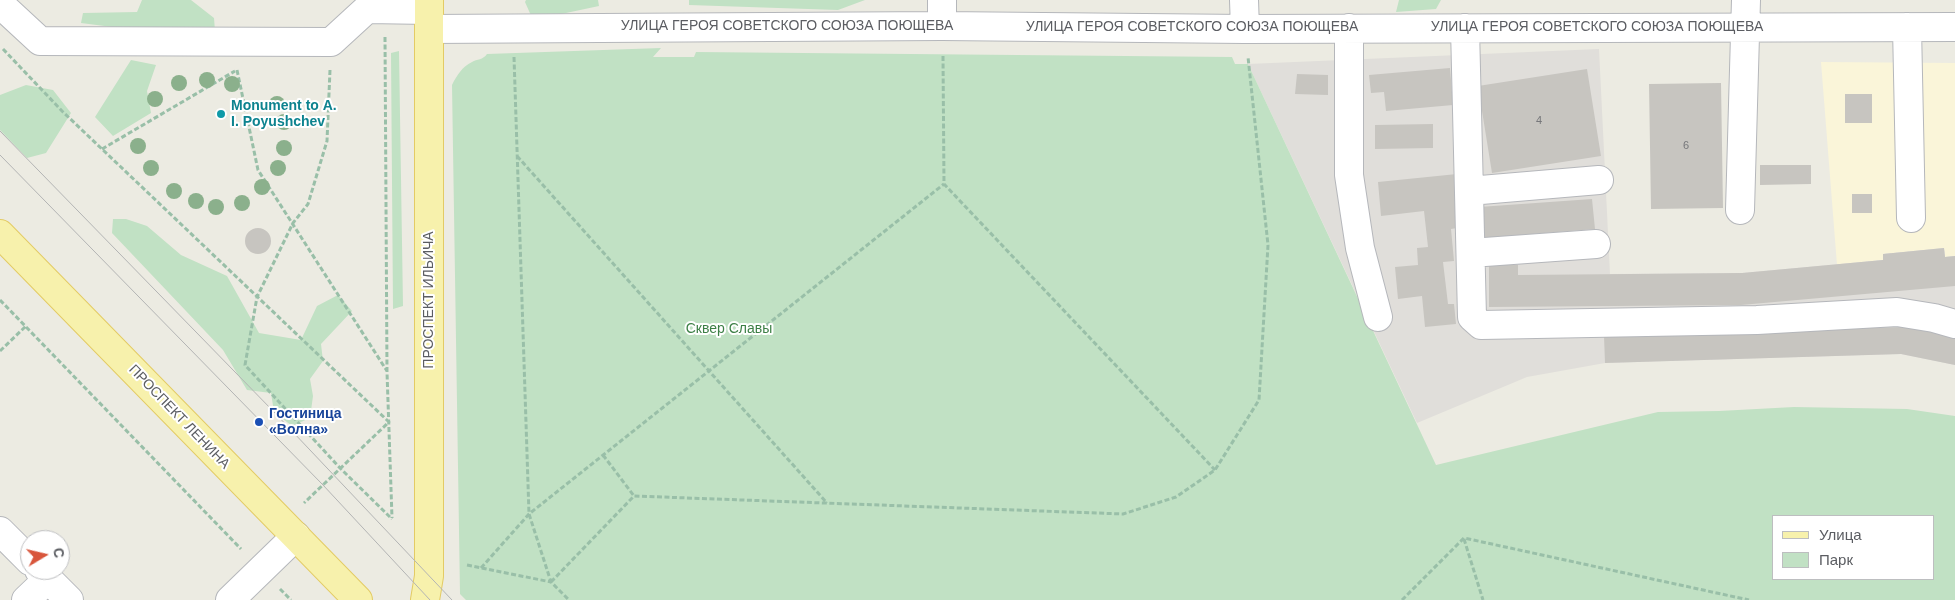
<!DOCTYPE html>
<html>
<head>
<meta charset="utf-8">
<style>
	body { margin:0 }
	#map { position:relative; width:1955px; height:600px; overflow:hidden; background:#ecebe2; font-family:Helvetica,sans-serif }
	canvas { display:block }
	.legend { position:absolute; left:1772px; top:515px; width:162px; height:65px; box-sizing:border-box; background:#fff; border:1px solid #bdbec0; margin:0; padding:6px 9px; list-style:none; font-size:15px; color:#5b5d62 }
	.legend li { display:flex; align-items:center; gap:10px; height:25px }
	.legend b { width:25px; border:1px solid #bdbec0 }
	.north { position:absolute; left:20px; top:530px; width:50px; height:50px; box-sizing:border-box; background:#fff; border:1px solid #bdbec0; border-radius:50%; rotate:81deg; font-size:14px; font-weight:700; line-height:20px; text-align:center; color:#5b5d62 }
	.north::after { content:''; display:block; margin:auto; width:18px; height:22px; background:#d8563c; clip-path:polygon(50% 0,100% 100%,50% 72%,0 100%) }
</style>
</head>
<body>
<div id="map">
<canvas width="1955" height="600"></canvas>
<ul class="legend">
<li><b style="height:6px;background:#f7f1ac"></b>Улица</li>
<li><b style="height:14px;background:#c1e1c4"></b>Парк</li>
</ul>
<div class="north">С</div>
</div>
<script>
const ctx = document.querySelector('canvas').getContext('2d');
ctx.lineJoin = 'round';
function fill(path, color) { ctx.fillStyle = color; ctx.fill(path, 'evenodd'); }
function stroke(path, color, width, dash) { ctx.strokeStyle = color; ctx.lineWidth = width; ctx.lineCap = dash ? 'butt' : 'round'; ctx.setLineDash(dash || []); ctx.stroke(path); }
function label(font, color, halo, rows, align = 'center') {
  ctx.font = font + ' Helvetica,sans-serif'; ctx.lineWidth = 4; ctx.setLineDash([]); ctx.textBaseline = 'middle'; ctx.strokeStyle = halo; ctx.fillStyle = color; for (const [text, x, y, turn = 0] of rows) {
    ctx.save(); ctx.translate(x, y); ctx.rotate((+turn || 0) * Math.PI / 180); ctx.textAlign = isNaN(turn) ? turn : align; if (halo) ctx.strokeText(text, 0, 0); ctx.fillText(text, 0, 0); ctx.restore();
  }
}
fill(new Path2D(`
	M1821 62 1955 63V256L1945 257 1944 249 1883 254V260L1837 265Z`), '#faf5d9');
fill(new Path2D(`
	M1599 49 1610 274 1742 273 1883 260V254L1944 248 1945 257 1955 256V365L1901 354 1605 363 1527 377 1417 423 1248 64Z`), '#e0deda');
fill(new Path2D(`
	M142 0H191L214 18 215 31 120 28 81 23 83 13 137 12Z
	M526 0H598L599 6 533 20 525 2Z
	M689 0H865L838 10 689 5Z
	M1399 0H1441L1436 9 1396 12Z
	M661 48 653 57H694L696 52 1232 57 1235 64H1248L1436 465 1658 412 1719 411 1794 407 1907 409 1955 416V600H466L460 594 452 85C457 75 462 67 472 62 477 59 483 60 487 54ZM1774 516H1934V579H1774Z
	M399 51 403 306 393 309 391 53Z
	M131 60 156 65 147 91 151 113 113 136 95 117Z
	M26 85 53 90 71 113 46 153 27 158 0 130V95Z
	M113 219H126L147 226 181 255 227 276 259 333 301 340 317 306 338 295 352 311 321 344 323 361 310 379 313 396 310 418 292 426 274 412 271 393 247 390 223 350 112 233Z`), '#c1e1c4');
fill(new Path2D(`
	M1450 68 1453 105 1386 111 1384 92 1371 93 1369 75Z
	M1587 69 1601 156 1492 173 1478 86Z
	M1297 74 1328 75V95L1295 94Z
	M1721 83 1723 208 1651 209 1649 84Z
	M1845 94H1872V123H1845Z
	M1433 124V148L1375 149V125Z
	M1760 165H1811V184L1760 185Z
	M1457 174 1460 209H1455L1457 228 1451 229 1454 261 1443 262 1448 304H1454L1456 324 1425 327 1422 296 1398 299 1395 267 1418 265 1417 248 1428 247 1424 211 1381 216 1378 182Z
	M1852 194H1872V213H1852Z
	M1592 199 1595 229 1482 238 1479 207Z
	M245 241a13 13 0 1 1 26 0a13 13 0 1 1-26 0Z
	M1944 248 1945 257 1955 256V286L1741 305 1489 307V265H1518V275L1742 273 1883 260V254Z
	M1905 327 1955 337V365L1901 354 1605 363 1604 336Z`), '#c7c5c0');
const minor = new Path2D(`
	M1244 0 1245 29
	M0 4 40 41 331 42 367 9 429 10
	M942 26V0
	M1907 27 1911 218
	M1349 28V175L1360 248 1378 317
	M1465 28 1472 317 1481 325 1757 320 1897 312 1934 318 1955 324
	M429 29 942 26 1245 29 1955 27
	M1469 191 1599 180
	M1740 210 1746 0
	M1471 253 1596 244
	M0 531 30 561
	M39 570 69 600
	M26 600 48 579
	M230 600 296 536`);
const major = new Path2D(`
	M0 234 358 600
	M425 600 429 576V0`);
stroke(minor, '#b5b7bb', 30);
stroke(major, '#e3cb64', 30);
stroke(new Path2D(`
	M385 37 387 372 392 518
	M3 49 62 111 389 422 304 503
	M943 56 944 184 1215 470
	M514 57 529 514 551 582 569 600
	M237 70 258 170 387 371
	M330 70 327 141 308 204 293 223 257 297 245 365 340 468 392 519
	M102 149 235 71
	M517 156 827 503
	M0 300 241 549
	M0 351 26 326
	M603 455 634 496
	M1464 539 1483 600
	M467 565 551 582
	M481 568 529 514 944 184
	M551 582 634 496 1123 514 1176 497 1215 470 1259 400 1268 245 1248 57
	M280 589 291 600
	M1402 600 1464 538 1749 600`), '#99bfa8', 3, [5, 2.5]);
stroke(minor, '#fff', 28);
stroke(major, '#f7f1ac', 28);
stroke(new Path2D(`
	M0 131 274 412 452 600
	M0 155 323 485 430 600`), '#b3b4b4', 1);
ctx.fillStyle = '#8bb08c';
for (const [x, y] of [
	[207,80],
	[179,83],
	[232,84],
	[155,99],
	[277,104],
	[284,122],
	[138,146],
	[284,148],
	[151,168],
	[278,168],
	[262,187],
	[174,191],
	[196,201],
	[242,203],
	[216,207]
]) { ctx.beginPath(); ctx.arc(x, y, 8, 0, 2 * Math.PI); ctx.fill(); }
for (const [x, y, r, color] of [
	[221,114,5,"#0f9aa8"],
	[259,422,5,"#1a4fb4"]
]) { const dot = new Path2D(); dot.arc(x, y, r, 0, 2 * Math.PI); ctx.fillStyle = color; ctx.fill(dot); stroke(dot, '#fff', 2); }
label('11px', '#76777a', null, [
	["4",1539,121],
	["6",1686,146]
]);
label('14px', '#5b5d62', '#fff', [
	["УЛИЦА ГЕРОЯ СОВЕТСКОГО СОЮЗА ПОЮЩЕВА",787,26],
	["УЛИЦА ГЕРОЯ СОВЕТСКОГО СОЮЗА ПОЮЩЕВА",1192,27],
	["УЛИЦА ГЕРОЯ СОВЕТСКОГО СОЮЗА ПОЮЩЕВА",1597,27],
	["ПРОСПЕКТ ИЛЬИЧА",429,300,-90],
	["ПРОСПЕКТ ЛЕНИНА",179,417,46]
]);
label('bold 14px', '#0d838f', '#fff', [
	["Monument to A.",231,106],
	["I. Poyushchev",231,122]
], 'left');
label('14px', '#3c7f45', '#fff', [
	["Сквер Славы",729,329]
]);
label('bold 14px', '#164399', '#fff', [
	["Гостиница",269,414],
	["«Волна»",269,430]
], 'left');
</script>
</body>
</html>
